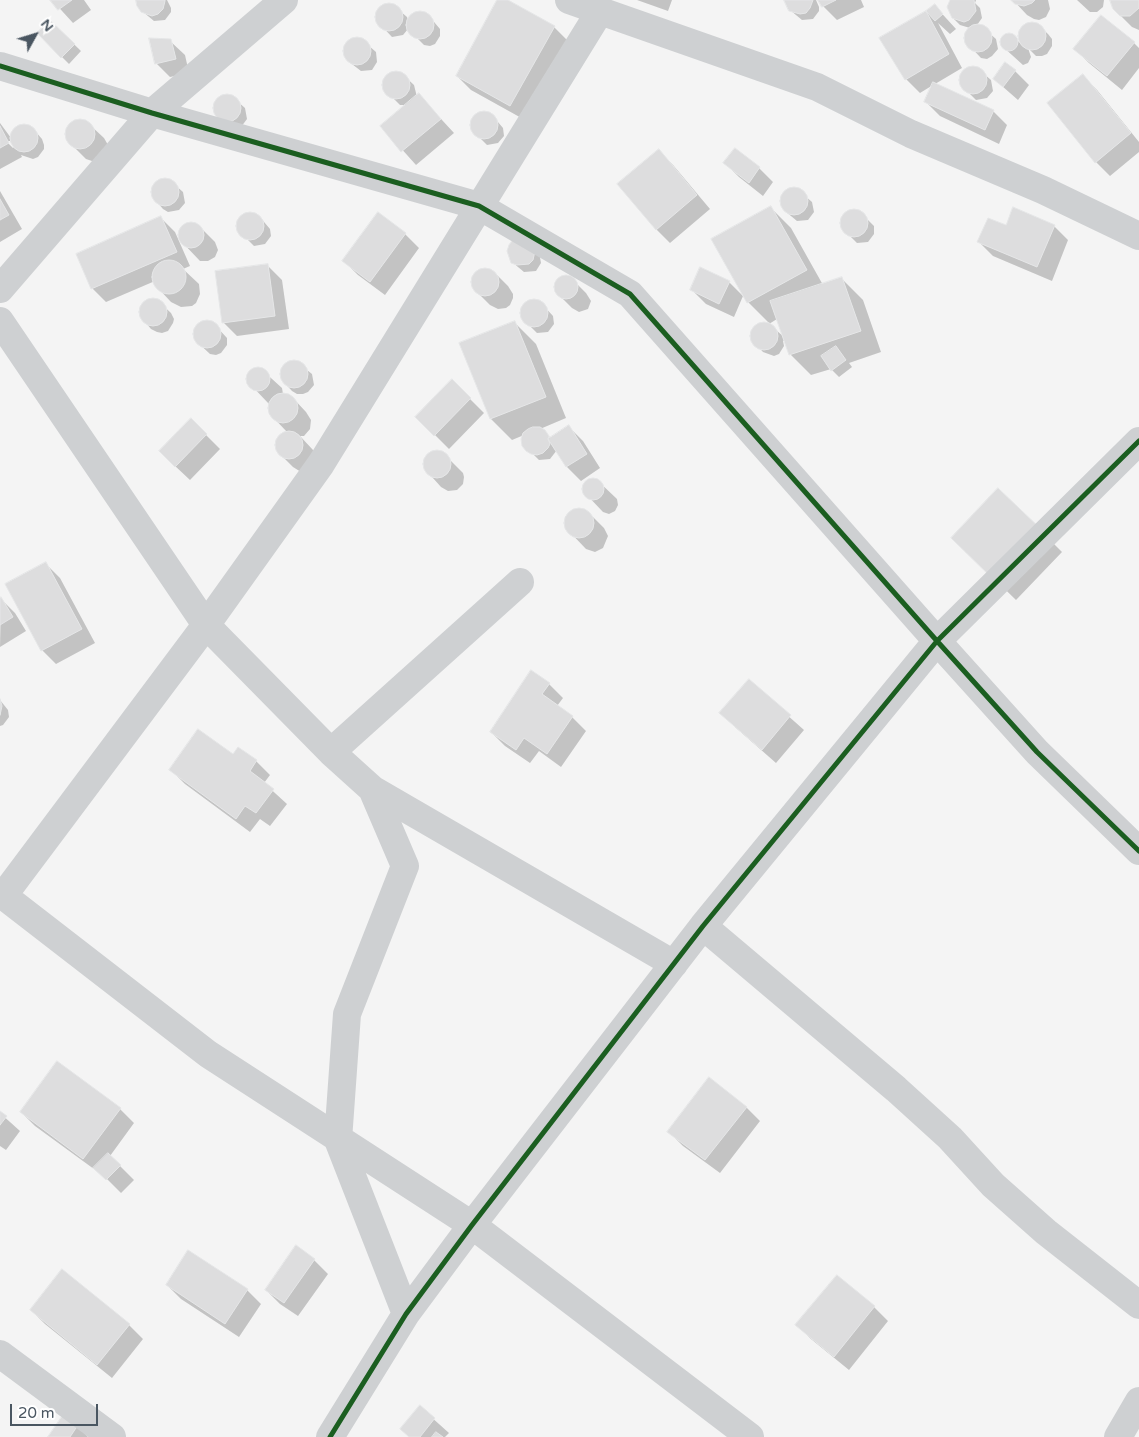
<!DOCTYPE html>
<html>
<head>
<meta charset="utf-8">
<style>
	body { margin:0 }
	#map { position:relative; width:1139px; height:1437px; overflow:hidden; background:#f4f4f4; font-family:"Varela Round",sans-serif }
	canvas { display:block }
	.north { position:absolute; left:10px; top:10px; width:50px; height:50px; -webkit-text-stroke:4px #fff; paint-order:stroke; rotate:51deg; font-size:14px; font-weight:700; line-height:20px; text-align:center; color:#4a5661 }
	.north::after { content:''; display:block; margin:auto; width:18px; height:22px; background:#4a5661; clip-path:polygon(50% 0,100% 100%,50% 72%,0 100%) }
	.scale { position:absolute; left:10px; top:1404px; width:88px; height:22px; box-sizing:border-box; border:2px solid #4a5661; border-top:0; padding-left:6px; font-size:15px; line-height:18px; white-space:nowrap; color:#4a5661; -webkit-text-stroke:4px #fff; paint-order:stroke }
</style>
</head>
<body>
<div id="map">
<canvas width="1139" height="1437"></canvas>
<div class="north">N</div>
<div class="scale">20 m</div>
</div>
<script>
const ctx = document.querySelector('canvas').getContext('2d');
ctx.lineJoin = 'round';
function fill(path, color) { ctx.fillStyle = color; ctx.fill(path, 'evenodd'); }
function stroke(path, color, width, dash) { ctx.strokeStyle = color; ctx.lineWidth = width; ctx.lineCap = dash ? 'butt' : 'round'; ctx.setLineDash(dash || []); ctx.stroke(path); }
fill(new Path2D(`
	M52 0H84L91 10 73 23Z
	M138 0H167L171 8V12L165 20 154 21 142 11Z
	M499 0H505L554 27 568 41 525 120 471 90 457 76Z
	M637 0H672L668 11Z
	M786 0H816L819 7V11L813 19 802 20 790 10Z
	M820 0H861L864 7 837 20 823 6Z
	M952 0H976L975 3 980 8 982 18 977 25 981 26 996 39 998 49 992 56 987 59 981 58 966 42 965 37 970 28 960 25 953 18Z
	M1013 0H1048L1050 9 1046 17 1039 20 1034 19 1027 15Z
	M1077 0H1104L1103 7 1097 12H1090Z
	M1112 0H1139V30L1132 27 1117 12Z
	M387 4 393 5 407 17 408 20 413 14 418 12 429 16 440 29V36L435 44 430 46 424 45 408 29 403 35 392 37 377 21 378 10 382 6Z
	M935 6 956 29 950 34 938 23 962 68 935 84 993 111 1007 125 999 144 940 116 926 102 933 85 920 93 906 79 880 38 927 12Z
	M50 21 81 51 69 64 38 33Z
	M1030 23H1036L1048 34 1052 39V46L1047 54 1042 56H1036L1028 48 1031 57 1028 63 1023 65 1002 46 1001 41 1003 37 1008 35 1015 38 1020 43 1021 29 1025 24Z
	M355 39H361L376 52 377 62 372 70 361 71 348 61 344 50 350 41Z
	M170 41 185 55 189 73 170 77 156 63Z
	M1134 43 1139 48V68L1122 90 1089 63 1075 49Z
	M971 67H976L991 80 993 91 987 98 976 100 960 84 961 73Z
	M1015 71 1029 85 1018 100 994 79Z
	M394 72H400L414 85 417 97 419 95 454 133 416 165 381 126 406 105H400L384 89 385 78 389 74Z
	M1083 76 1097 90 1139 142V152L1110 176 1096 162Z
	M225 95H230L245 108 247 119 241 127 218 118 214 107 219 97Z
	M482 112H488L492 115 503 128 504 136 498 143 487 145 471 129 473 118 476 114Z
	M81 120 89 124 104 138 108 145 95 162 86 159 71 144 67 135V131L72 123Z
	M0 123 11 138 13 132 16 127 22 125 28 126 35 131 42 139 44 145V149L38 157 33 159 21 155 22 157 0 169ZM6 141H10L14 147 13 148Z
	M659 151 673 165 710 209 670 243 656 229Z
	M725 163 759 168 773 182 763 196 739 177Z
	M163 179H168L183 192 185 203 179 210 168 212 163 209 152 196 154 185 157 181Z
	M791 188 797 189 812 202 814 212 808 220 797 221 785 211 780 200 786 190Z
	M0 191 22 229 0 242Z
	M770 207 791 228 823 285 842 279 863 300 881 352 849 363 852 367 839 377 831 369 811 375 790 354 785 340 783 341 784 346 779 354 774 356 763 352 752 340V335L757 325 769 323 748 302 713 239ZM777 319 784 337 769 324Z
	M852 210 862 214 874 226V234L868 242 857 243 842 228 841 222 843 216 847 212Z
	M248 213 259 216 270 229 271 236 265 244 254 246 238 230 239 219 243 215Z
	M161 218 175 232 190 266 183 269 199 284 200 294 196 303 192 306 181 307 171 302 157 287 155 281 106 302 92 288Z
	M190 223 198 225 215 242 218 250 215 257 208 261H200L180 240 179 232 183 226Z
	M1054 226 1068 240 1052 281 993 256 979 242 1006 227Z
	M405 234 419 248 385 295 358 275 344 261Z
	M508 251 539 252 541 263 536 271 524 272 512 262Z
	M268 266 282 280 289 329 237 336 223 322Z
	M481 269 493 271 508 286 513 294V298L510 305 506 308 498 309 490 305 476 291 472 283 474 274Z
	M564 277 571 278 586 293 591 301 588 309 579 312 572 308 558 294 556 287 558 280Z
	M729 282 743 296 734 317 706 304 692 290Z
	M151 299 157 300 171 313 174 319 173 323 168 331 162 333 157 332 151 329 141 317 140 311 142 306 146 301Z
	M531 300 542 304 553 316 554 324 548 332 537 333 522 318 521 312 526 302Z
	M204 321 215 325 227 338V345L221 353 216 355 210 354 194 339 195 327 199 323Z
	M515 323 536 344 566 418 540 429 551 438 569 427 583 441 600 468 581 481 567 467 557 450 550 459 539 460 524 445V435L512 440 491 419 461 344Z
	M292 361 297 362 312 374 314 385 308 392 303 394H297L292 391 281 379 282 367 286 363Z
	M261 369 282 388 283 394 292 397 306 412 311 420 310 429 304 436H300L313 450 317 457 301 472 293 467 279 453 276 444 279 436 287 432 269 413V404L249 383 248 376 251 370Z
	M452 381 484 413 449 449 417 417Z
	M191 420 220 449 190 480 174 465Z
	M439 451 442 452 463 473 464 477 463 484 457 490 448 491 441 487 424 468V459L430 453Z
	M591 479 597 480 617 499 618 505 615 511 609 514 603 512 584 492V486Z
	M581 508 589 513 604 528 608 536 603 548 595 552 586 549 565 527V517L572 510Z
	M1041 531 1062 552 1016 600 973 558Z
	M46 564 60 578 95 643 56 664 42 650Z
	M1 599 15 613 26 631 0 647Z
	M749 681 804 730 776 763 735 727Z
	M549 684 563 698 557 706 572 717 586 731 561 767 539 751 530 763 505 746 491 732Z
	M0 700 8 710 9 717 3 725 0 726Z
	M238 748 256 761 270 775 264 783 287 804 270 826 260 819 250 832 185 784 171 770 233 756Z
	M58 1063 120 1109 134 1123 110 1156 134 1180 121 1193 99 1171 98 1172 35 1126 21 1112Z
	M746 1107 760 1121 720 1173 683 1146 669 1132Z
	M0 1113 20 1131 6 1150 0 1146Z
	M314 1260 328 1274 298 1316 280 1304 266 1290Z
	M837 1277 874 1307 888 1321 849 1370 811 1339 797 1325Z
	M167 1285 247 1290 261 1304 239 1337 181 1299Z
	M31 1310 129 1325 143 1339 112 1378 45 1324Z
	M420 1407 449 1433 445 1437H410Z
	M78 1426 88 1437H49Z`), '#0003');
const building = new Path2D(`
	M50 0H72L58 10Z
	M136 0H165V1L163 9 158 14 152 16 141 12 137 6Z
	M497 0H508L555 26 510 106 456 76Z
	M784 0H813L810 8 806 13 800 14 789 11Z
	M818 0H836L822 7Z
	M974 0 976 11 969 20 964 22 952 18 947 7 950 0Z
	M1011 0H1035L1032 3 1024 6 1015 4Z
	M1110 0H1139V8L1130 16H1120L1113 9Z
	M375 17a14 14 0 1 1 28 0a14 14 0 1 1-28 0Z
	M935 4 943 14 935 21 926 11Z
	M406 25a14 14 0 1 1 28 0a14 14 0 1 1-28 0Z
	M926 11 949 54 905 80 879 38Z
	M1101 15 1135 42 1107 76 1073 49Z
	M50 20 75 44 61 58 37 33Z
	M1018 36a14 14 0 1 1 28 0a14 14 0 1 1-28 0Z
	M964 38a14 14 0 1 1 28 0a14 14 0 1 1-28 0Z
	M1000 42a9 9 0 1 1 18 0a9 9 0 1 1-18 0Z
	M343 51a14 14 0 1 1 28 0a14 14 0 1 1-28 0Z
	M149 38 171 39 176 59 155 64Z
	M1005 62 1016 70 1003 87 993 79Z
	M959 80a14 14 0 1 1 28 0a14 14 0 1 1-28 0Z
	M382 85a14 14 0 1 1 28 0a14 14 0 1 1-28 0Z
	M1083 74 1131 133 1095 163 1047 103Z
	M933 82 994 110 985 130 924 102Z
	M419 93 441 119 401 152 380 126Z
	M213 108a14 14 0 1 1 28 0a14 14 0 1 1-28 0Z
	M470 125a14 14 0 1 1 28 0a14 14 0 1 1-28 0Z
	M65 134a15 15 0 1 1 30 0a15 15 0 1 1-30 0Z
	M10 138a14 14 0 1 1 28 0a14 14 0 1 1-28 0Z
	M0 126 9 143 0 148Z
	M735 148 760 167 749 183 723 163Z
	M659 149 697 195 656 230 617 184Z
	M151 192a14 14 0 1 1 28 0a14 14 0 1 1-28 0Z
	M780 201a14 14 0 1 1 28 0a14 14 0 1 1-28 0Z
	M0 199 9 215 0 220Z
	M771 206 807 270 747 303 711 239Z
	M1013 207 1055 225 1037 267 977 242 988 218 1006 225Z
	M840 223a14 14 0 1 1 28 0a14 14 0 1 1-28 0Z
	M236 226a14 14 0 1 1 28 0a14 14 0 1 1-28 0Z
	M378 212 406 233 370 282 342 261Z
	M161 216 177 252 91 289 76 254Z
	M178 235a13 13 0 1 1 26 0a13 13 0 1 1-26 0Z
	M513 240 535 251 533 260 529 264 517 265 511 263 507 251 509 245Z
	M152 277a17 17 0 1 1 34 0a17 17 0 1 1-34 0Z
	M268 264 275 316 222 323 215 271Z
	M700 267 730 281 719 304 690 290Z
	M471 282a14 14 0 1 1 28 0a14 14 0 1 1-28 0Z
	M554 287a12 12 0 1 1 24 0a12 12 0 1 1-24 0Z
	M842 277 861 331 789 355 770 301Z
	M139 312a14 14 0 1 1 28 0a14 14 0 1 1-28 0Z
	M520 313a14 14 0 1 1 28 0a14 14 0 1 1-28 0Z
	M193 334a14 14 0 1 1 28 0a14 14 0 1 1-28 0Z
	M515 321 546 397 490 419 459 343Z
	M750 336a14 14 0 1 1 28 0a14 14 0 1 1-28 0Z
	M836 346 846 360 831 371 821 356Z
	M280 374a14 14 0 1 1 28 0a14 14 0 1 1-28 0Z
	M246 379a12 12 0 1 1 24 0a12 12 0 1 1-24 0Z
	M452 379 471 398 434 436 415 417Z
	M268 408a15 15 0 1 1 30 0a15 15 0 1 1-30 0Z
	M191 418 207 434 175 467 159 451Z
	M569 425 587 454 566 467 548 439Z
	M533 427H540L545 430 549 436 548 439 550 444 548 448 543 453 537 455 531 454 526 451 522 446 521 439 523 433 528 429Z
	M275 445a14 14 0 1 1 28 0a14 14 0 1 1-28 0Z
	M423 464a14 14 0 1 1 28 0a14 14 0 1 1-28 0Z
	M582 489a11 11 0 1 1 22 0a11 11 0 1 1-22 0Z
	M998 488 1042 530 994 580 951 538Z
	M564 523a15 15 0 1 1 30 0a15 15 0 1 1-30 0Z
	M46 562 82 629 41 651 5 584Z
	M1 597 13 617 0 625V598Z
	M531 670 550 683 542 694 573 716 547 754 524 738 516 750 490 732Z
	M749 679 791 715 762 750 719 713Z
	M0 699 2 706 0 715Z
	M198 729 233 754 238 747 257 760 250 771 274 789 256 813 245 806 236 819 169 770Z
	M57 1061 121 1108 83 1159 20 1112Z
	M709 1077 747 1107 705 1160 667 1132Z
	M0 1111 7 1116 0 1125Z
	M108 1153 121 1165 106 1180 93 1168Z
	M296 1245 315 1259 284 1303 265 1290Z
	M188 1250 248 1289 225 1324 166 1285Z
	M62 1269 130 1324 97 1365 30 1310Z
	M837 1275 875 1306 834 1357 795 1325Z
	M420 1405 435 1418 420 1437H409L400 1429Z
	M63 1415 78 1425 70 1437H48Z
	M436 1432 443 1437H432Z`);
fill(building, '#ddddde');
stroke(building, '#e5e6e7', 1);
stroke(new Path2D(`
	M569 0 817 87 911 134 1043 190 1139 236
	M0 66 152 113 479 206 630 294 937 641 1037 752 1139 851
	M0 289 152 113 284 0
	M0 321 206 625 331 752 372 789 405 866 347 1014 338 1140 406 1314
	M331 752 520 582
	M372 789 674 964
	M0 893 208 1054 472 1225 750 1437
	M3 896 206 625 321 464 600 11
	M703 926 896 1089 950 1138 993 1185 1046 1232 1139 1305
	M0 1354 112 1437
	M330 1437 406 1314 472 1225 703 926 937 641 1139 441
	M1118 1437 1139 1401`), '#ced0d2', 28);
stroke(new Path2D(`
	M0 66 152 113 479 206 630 294 937 641 1037 752 1139 851
	M330 1437 406 1314 472 1225 703 926 937 641 1139 441`), '#1b5e20', 5);
</script>
</body>
</html>
